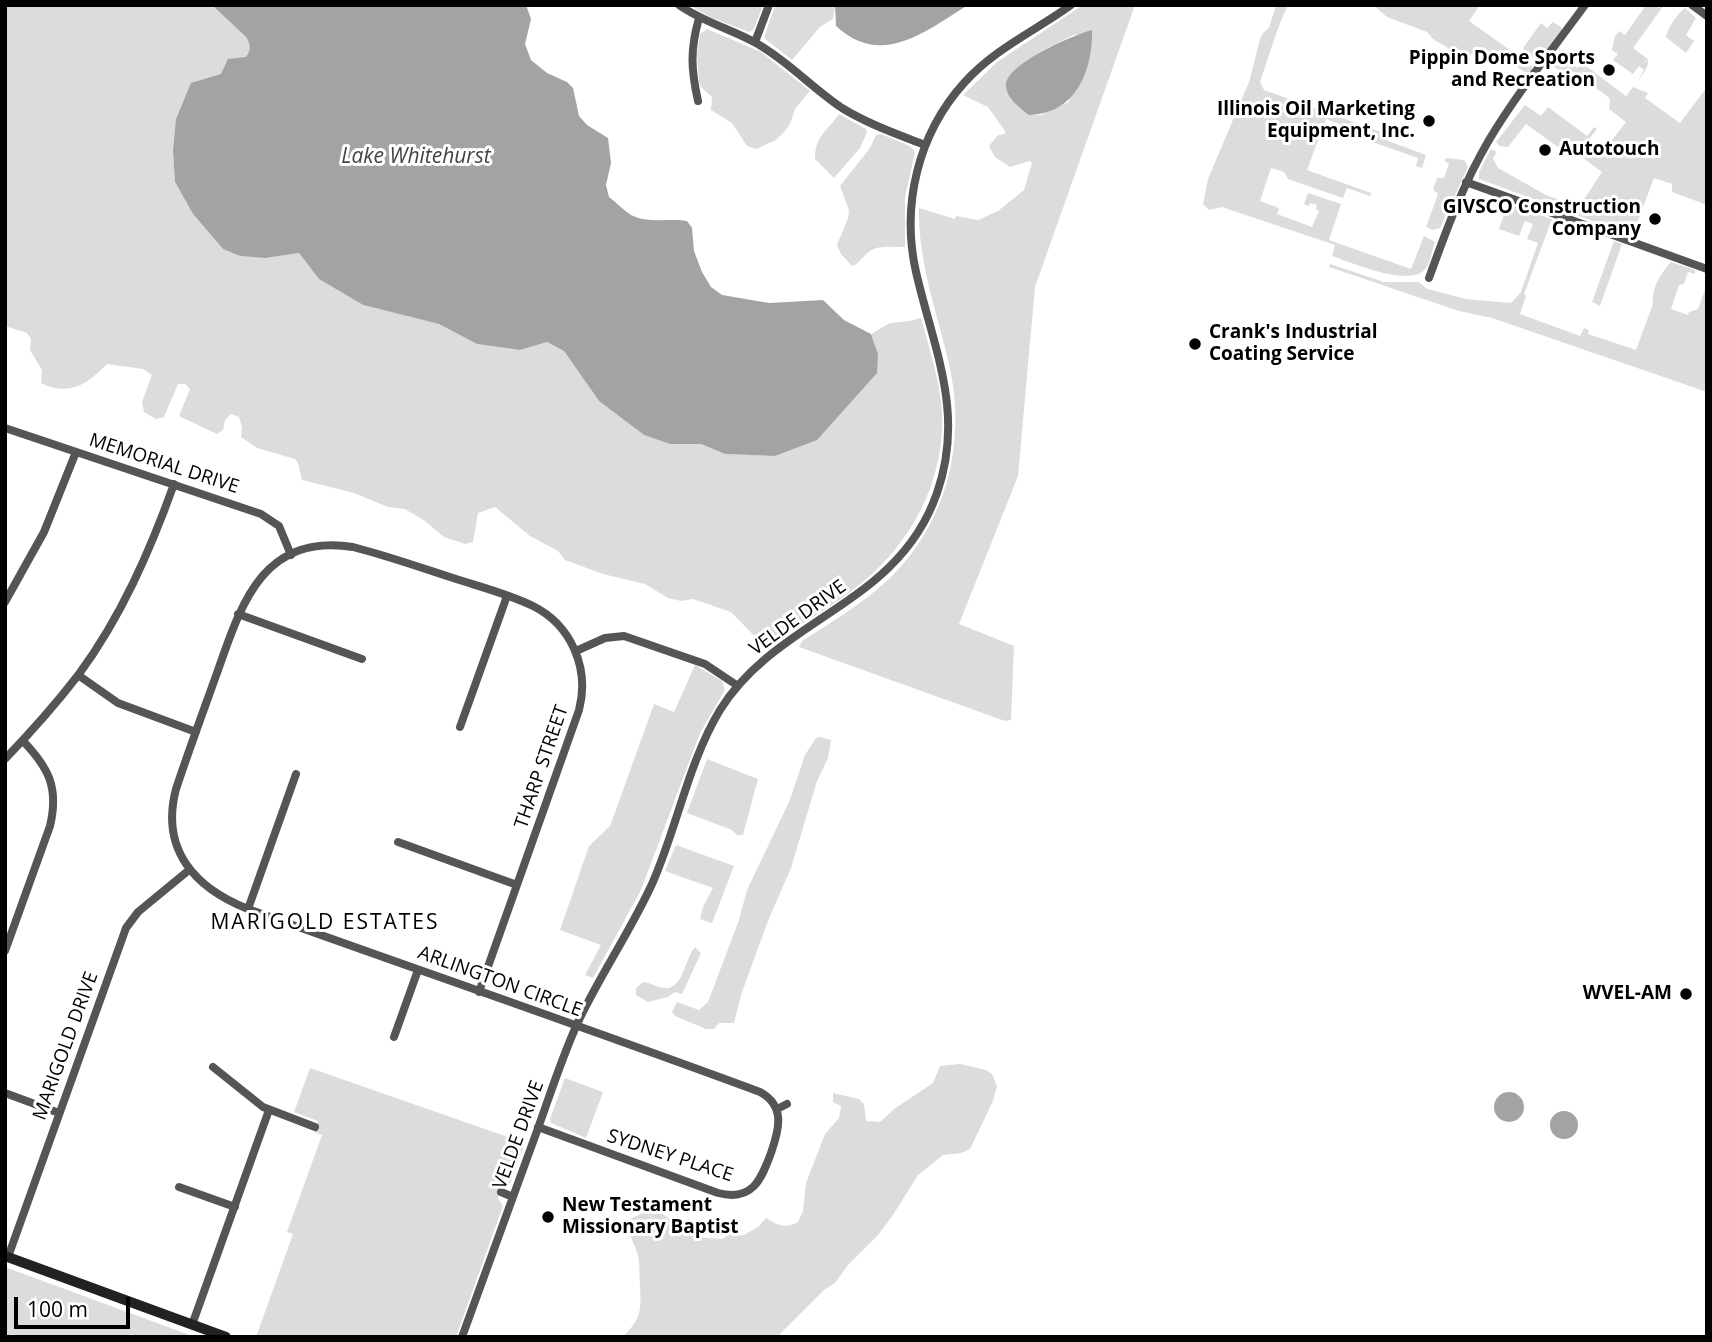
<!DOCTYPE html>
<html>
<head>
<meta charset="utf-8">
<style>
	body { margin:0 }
	#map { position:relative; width:1712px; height:1342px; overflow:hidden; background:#fff; font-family:"Open Sans",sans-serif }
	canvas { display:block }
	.frame { position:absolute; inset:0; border:7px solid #000; pointer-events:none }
	.scale { position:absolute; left:14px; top:1297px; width:116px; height:32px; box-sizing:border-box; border:4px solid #000; border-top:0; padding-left:9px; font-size:21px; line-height:24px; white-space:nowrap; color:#000; -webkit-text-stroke:5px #fff; paint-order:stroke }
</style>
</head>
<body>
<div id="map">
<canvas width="1712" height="1342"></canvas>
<div class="frame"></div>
<div class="scale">100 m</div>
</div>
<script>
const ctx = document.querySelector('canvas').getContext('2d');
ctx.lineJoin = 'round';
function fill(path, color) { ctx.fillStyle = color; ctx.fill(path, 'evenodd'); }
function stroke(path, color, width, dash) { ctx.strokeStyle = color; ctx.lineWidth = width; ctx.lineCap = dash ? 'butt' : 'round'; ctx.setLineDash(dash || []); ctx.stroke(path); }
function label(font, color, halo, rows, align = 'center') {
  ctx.font = font + ' "Open Sans",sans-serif'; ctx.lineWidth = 6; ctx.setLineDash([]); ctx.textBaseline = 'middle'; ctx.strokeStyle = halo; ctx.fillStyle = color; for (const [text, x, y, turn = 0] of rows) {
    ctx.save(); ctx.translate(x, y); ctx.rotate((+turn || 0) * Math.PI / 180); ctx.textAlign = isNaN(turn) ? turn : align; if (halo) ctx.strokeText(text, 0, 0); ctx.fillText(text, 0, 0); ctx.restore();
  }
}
fill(new Path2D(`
	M5 5H212L246 37 250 43V50L246 57 221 74 173 151 175 182 193 214 223 249 240 256 265 258 299 253 319 279 363 305 439 324 477 344 520 350 547 342 564 351 599 401 644 435 670 444H701L725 454 775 456 816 440 878 354 871 334 890 323 910 321 921 318C929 348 940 380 942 412 945 474 917 533 872 574 840 603 800 624 766 648L731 612 693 599 681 601 668 598 645 584 603 574 565 560 558 551 530 536 495 507 478 513 473 542 465 544 444 537 425 521 405 509 388 507 354 493 302 480 298 463 295 459 257 448 241 437 242 427 239 417 231 414 225 420 223 430 217 434 179 416 190 389 185 384H178L164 417 156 419 144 412 142 402 152 375 143 369 107 364C88 384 69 397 41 383L42 370 30 350 31 339 27 333 5 326Z
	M689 5H763L754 29 749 32 710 17Z
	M775 5H835L833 19 820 27 792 60 764 38Z
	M1083 5H1135L1035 287 1018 476 959 624 1014 646 1011 720 1005 721 799 647 802 641C832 622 863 603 889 579 947 523 967 442 949 364 937 312 918 263 919 208L955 219 956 216 978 220 998 211 1024 190 1032 163 1030 161 1010 167 995 157 989 146 998 135 1005 134V131L988 107 963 95 997 62ZM1076 34 1069 102 1041 115H1029L1006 83C1013 63 1056 43 1076 34Z
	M1276 5H1288C1276 30 1269 56 1260 82L1264 90 1384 133 1383 139 1426 155 1422 168 1416 166 1418 158 1361 138 1362 132 1326 119 1307 170 1371 193 1370 196 1347 188 1343 198 1288 179 1284 172 1271 168 1260 201 1279 208 1277 214 1312 227 1319 211 1316 209 1317 205 1310 203 1309 206 1304 204 1308 193 1341 204 1329 240 1411 269 1424 236 1435 242C1432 249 1431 261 1426 268 1411 289 1351 262 1332 256L1335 245 1222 207 1209 210 1203 204 1208 179 1249 82 1260 39 1263 33 1269 28Z
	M1373 5H1480L1469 21 1531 65 1533 70 1531 75 1526 73 1496 53 1465 55 1453 51 1433 39 1427 32 1387 17Z
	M1646 5H1655L1659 8 1664 5 1633 48 1648 59 1641 64 1648 60C1649 68 1642 75 1637 82L1644 70 1639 66 1633 74 1613 60 1618 54 1612 50 1615 36 1619 31 1625 35Z
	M1685 8 1696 18 1686 35 1694 41 1686 53 1666 37C1668 27 1679 12 1685 8Z
	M1553 22 1561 27 1563 31 1541 60H1536L1524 51 1523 48 1541 23 1547 28Z
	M707 29 761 52 810 91 795 109 790 124 784 132 776 140 756 149 747 146 732 123 711 110 712 97 701 87 699 82 697 54 700 34Z
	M1560 54 1577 68 1582 63 1626 96 1633 87 1648 93 1645 98 1680 123 1707 87V205L1672 192V184L1654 178 1636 226 1629 221 1625 226 1633 233 1631 235 1479 179V172L1491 149 1497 152 1493 158 1498 168 1546 195 1579 207 1602 172 1571 149 1565 152 1526 124 1508 147 1500 146 1496 142 1525 105 1541 116 1548 107 1587 136 1594 127 1597 129 1589 139 1604 150 1626 122 1609 109 1610 99 1607 96 1569 69 1561 72 1552 65Z
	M839 114 866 129 867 132 860 148 834 178 815 159C815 135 827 132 839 114Z
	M881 134 910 146 915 152 905 197V247C895 247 878 245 870 251 862 256 862 262 852 266L841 254 837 245 848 218 849 210 840 186 870 148 876 135Z
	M1447 158 1464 160 1468 167 1440 228 1433 230 1426 227 1438 194 1433 189 1437 178H1444L1449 164 1444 160Z
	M1508 204 1552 219 1524 294 1526 296 1520 314 1580 336 1584 328 1589 330 1588 334 1636 350 1653 304C1651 288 1661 273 1671 262L1695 270V274L1688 272 1684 284 1679 285 1671 309 1688 315 1689 312 1698 309 1707 284V392L1492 318 1459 311 1329 267 1330 264 1384 282H1419L1427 289 1466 299 1511 303 1521 292 1538 243 1527 239 1533 224 1525 221 1519 236 1499 229Z
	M1614 241 1622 244 1600 306 1592 302Z
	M695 665 722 681 725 690 700 733 641 890 593 978 585 975 601 945 560 930 589 846 610 826 613 818 654 704 674 712Z
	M820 737 831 740 828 758 817 781 791 868 768 921 742 992 734 1023H719L714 1029H706L675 1016 672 1012 677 1002 699 1010 708 1002 739 920 747 890 789 802 805 755 816 738Z
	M707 759 758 779 743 835H737L732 830 687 813Z
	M676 845 734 866 712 923 700 919 703 907 713 888 665 871Z
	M695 947 701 953 682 994 675 992 668 997 648 1002 636 995V988L643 982C651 983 658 988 666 988 683 989 686 956 695 947Z
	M960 1064 986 1070 992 1074 997 1086 993 1101 970 1149 961 1153 943 1155 918 1175 893 1215 878 1235 848 1265 835 1283 824 1290 777 1337H623C642 1317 641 1310 640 1286 639 1272 641 1260 635 1247 631 1236 627 1232 628 1220L647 1211H658L696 1237 722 1239 729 1235H744L758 1227 766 1218C777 1225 785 1229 798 1222L803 1211 806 1183 825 1134 839 1118 841 1106 833 1102V1093L859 1099 864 1104 866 1121 880 1122 894 1109 933 1083 940 1066Z
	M310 1068 525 1143 511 1182 508 1186 502 1187 498 1198 503 1206 456 1337H256L293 1234 287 1232 322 1135 314 1132 318 1121 294 1112Z
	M565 1078 603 1092 586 1138 551 1123 550 1119Z
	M5 1267 195 1337H5Z`), '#dcdcdc');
fill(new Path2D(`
	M212 5H526L531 19 525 44 531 60 547 73 567 82 573 88 579 116 587 125 608 138 611 163 606 185 609 197C616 202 623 210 631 215 649 224 669 218 687 221L692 228 694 251 702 272 711 287 722 295 769 303 823 300 844 320 871 334 878 354 877 373 817 440 775 456 725 454 701 444H670L644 435 599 401 564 351 547 342 520 350 477 344 439 324 363 305 319 279 299 253 265 258 240 256 223 249 193 214 175 182 173 151 176 119 191 83 221 74 228 59 246 57C251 49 251 45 246 37Z
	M835 5H968C927 30 882 69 836 26Z
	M1092 30C1093 70 1076 114 1029 115 1020 108 1006 98 1006 85 1006 64 1073 35 1092 30Z
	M1494 1107a15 15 0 1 1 30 0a15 15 0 1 1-30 0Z
	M1550 1125a14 14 0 1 1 28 0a14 14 0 1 1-28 0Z`), '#a3a3a3');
stroke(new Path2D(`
	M679 5C703 22 731 29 756 43 788 61 812 88 842 108 868 124 897 134 925 145
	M1692 5 1707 16
	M755 42 769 5
	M698 101C691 69 690 50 699 18
	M1466 182 1707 269
	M1429 278C1446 231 1463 184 1489 140 1517 93 1553 49 1585 5
	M5 428 261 514 279 526 291 555
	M5 602 44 532 76 452
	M238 614 362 659
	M576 651 605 638 624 636 705 664 738 686
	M78 675 118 703 196 732
	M460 727 507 596
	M5 759C31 732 56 704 79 674 121 617 150 551 174 484
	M398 842 517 885
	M248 909 296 774
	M5 951 50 826C59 788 49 768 23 741
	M479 992 579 710C590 668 571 625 533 606 509 594 481 587 456 579 422 568 388 556 353 547 262 533 241 605 217 673 203 712 189 750 176 789 160 850 195 888 248 909 418 970 590 1029 760 1092 786 1106 779 1130 771 1153 761 1180 752 1202 718 1193L538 1127
	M394 1037 418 970
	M213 1067 263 1107 315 1127
	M5 1093 59 1113
	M777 1109 787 1104
	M179 1187 235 1207
	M501 1192 513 1197
	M8 1257 126 928 138 912 189 870
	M192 1325 269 1110
	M462 1337C487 1268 512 1200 537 1131 550 1095 562 1057 578 1022 600 975 630 932 652 884 677 828 688 763 720 710 778 617 898 606 937 493 965 413 934 350 916 272 901 205 918 134 964 83 994 49 1035 31 1071 5`), '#555', 8);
stroke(new Path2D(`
	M5 1256 226 1337`), '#222', 10);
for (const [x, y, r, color] of [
	[1609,70,7,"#000"],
	[1429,121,7,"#000"],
	[1545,150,7,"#000"],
	[1655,219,7,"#000"],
	[1195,344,7,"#000"],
	[1686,994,7,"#000"],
	[548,1217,7,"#000"]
]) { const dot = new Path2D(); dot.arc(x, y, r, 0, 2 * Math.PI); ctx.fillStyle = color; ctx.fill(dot); stroke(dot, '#fff', 2.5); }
label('bold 19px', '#000', '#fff', [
	["Pippin Dome Sports",1595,59],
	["and Recreation",1595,81],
	["Illinois Oil Marketing",1415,110],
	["Equipment, Inc.",1415,132],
	["Autotouch",1559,150,"left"],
	["GIVSCO Construction",1641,208],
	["Company",1641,230],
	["Crank's Industrial",1209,333,"left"],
	["Coating Service",1209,355,"left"],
	["WVEL-AM",1672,994],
	["New Testament",562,1206,"left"],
	["Missionary Baptist",562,1228,"left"]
], 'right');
label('19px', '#000', '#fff', [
	["MEMORIAL DRIVE",164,464,18],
	["VELDE DRIVE",798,618,-36],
	["THARP STREET",542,767,-71],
	["ARLINGTON CIRCLE",500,982,20],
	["MARIGOLD DRIVE",66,1046,-70],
	["VELDE DRIVE",519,1135,-70],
	["SYDNEY PLACE",670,1156,18]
]);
label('italic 21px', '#444', '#fff', [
	["Lake Whitehurst",416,157]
]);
ctx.letterSpacing = '2px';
label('21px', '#000', '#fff', [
	["MARIGOLD ESTATES",325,923]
]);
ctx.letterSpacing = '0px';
</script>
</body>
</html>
